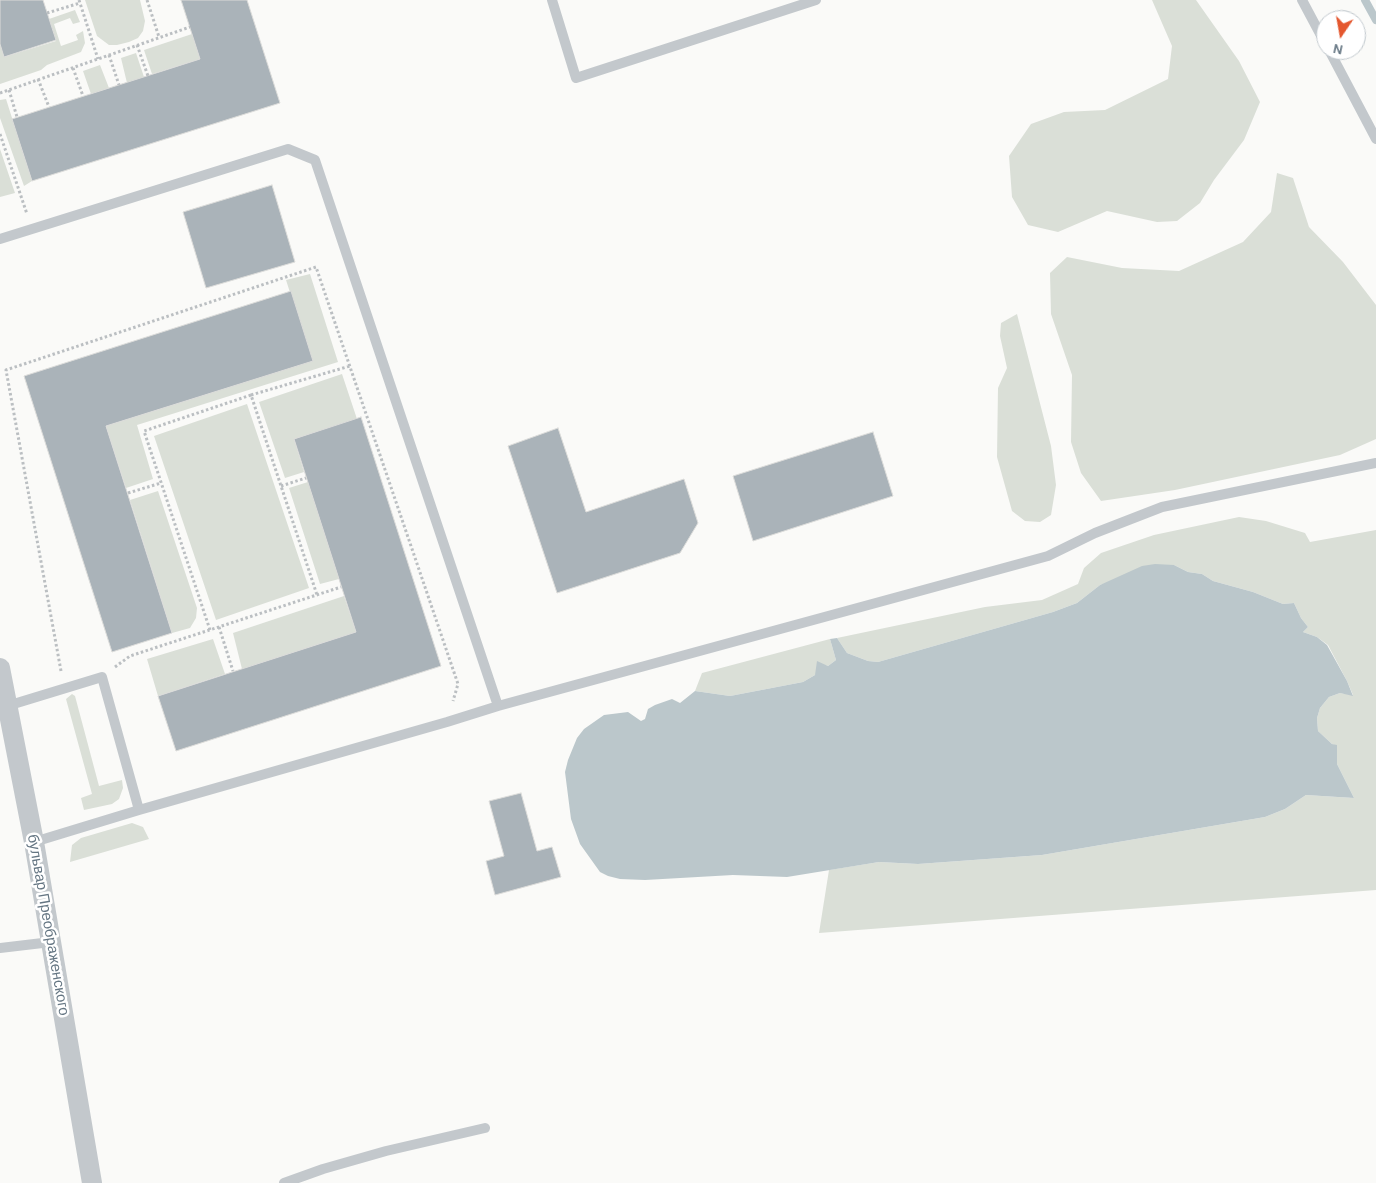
<!DOCTYPE html>
<html>
<head>
<meta charset="utf-8">
<style>
  body { margin:0 }
  #map { position:relative; width:1376px; height:1183px; overflow:hidden; background:#fafaf8; font-family:Karla,sans-serif }
  canvas { display:block }
  .north { position:absolute; left:1316px; top:10px; width:50px; height:50px; box-sizing:border-box; background:#fff; border:1px solid #c1c8cd; border-radius:50%; rotate:192deg; font-size:14px; font-weight:700; line-height:20px; text-align:center; color:#657683 }
  .north::after { content:''; display:block; margin:auto; width:18px; height:22px; background:#e4572e; clip-path:polygon(50% 0,100% 100%,50% 72%,0 100%) }
</style>
</head>
<body>
<div id="map">
<canvas width="1376" height="1183"></canvas>
<div class="north">N</div>
</div>
<script>
const g = document.querySelector('canvas').getContext('2d');
g.lineJoin = 'round';
function fill(path, color) {
  g.fillStyle = color;
  g.fill(path, 'evenodd');
}
function toPath(rows) {
  const path = new Path2D();
  for (const r of rows) {
    path.moveTo(r[0], r[1]);
    for (let i = 2; i < r.length; i += 2) path.lineTo(r[i], r[i + 1]);
  }
  return path;
}
function strokePath(path, color, width, dash) {
  g.strokeStyle = color;
  g.lineWidth = width;
  g.lineCap = dash ? 'butt' : 'round';
  g.setLineDash(dash || []);
  g.stroke(path);
}
function label(font, color, halo, rows, align = 'center') {
  g.font = font + ' Karla,sans-serif';
  g.lineWidth = 5;
  g.setLineDash([]);
  g.textBaseline = 'middle';
  g.strokeStyle = halo;
  g.fillStyle = color;
  for (const [text, x, y, turn = 0] of rows) {
    g.save();
    g.translate(x, y);
    g.rotate((+turn || 0) * Math.PI / 180);
    g.textAlign = isNaN(turn) ? turn : align;
    if (halo) g.strokeText(text, 0, 0);
    g.fillText(text, 0, 0);
    g.restore();
  }
}
fill(toPath([
  [85,0,140,0,145,21,143,31,138,38,129,42,117,45,109,45,97,36],
  [1152,0,1196,0,1239,61,1260,102,1244,140,1214,180,1200,203,1177,221,1157,222,1107,211,1058,232,1028,225,1012,197,1009,156,1031,124,1064,112,1105,110,1168,79,1172,46],
  [75,10,80,22,73,24,70,18,54,24,61,46,78,40,76,35,83,31,85,43,81,52,47,65,41,70,0,84,0,44,4,57,56,41,49,19],
  [192,34,200,59,152,74,144,50],
  [136,53,144,77,127,83,121,58],
  [100,65,109,88,91,94,83,71],
  [6,99,32,181,24,186,0,118,0,100],
  [0,149,15,193,0,197],
  [1277,173,1293,178,1309,227,1343,262,1376,305,1376,439,1340,455,1175,490,1101,501,1081,473,1071,442,1072,375,1051,314,1050,273,1067,257,1122,268,1179,271,1243,242,1271,212],
  [310,274,338,362,137,425,153,479,126,488,106,426,312,361,286,280],
  [1017,314,1051,446,1056,485,1051,515,1040,522,1025,521,1012,511,997,457,998,388,1007,368,1000,336,1001,323],
  [342,374,357,419,294,439,304,472,285,478,259,402],
  [247,404,309,588,216,620,154,436],
  [308,482,339,579,320,584,289,488],
  [158,491,197,608,196,618,190,628,172,633,130,500],
  [1239,517,1266,521,1305,533,1310,542,1376,530,1376,890,819,933,829,870,879,862,918,864,1042,855,1265,817,1285,809,1306,795,1354,798,1337,764,1337,746,1332,744,1318,731,1317,718,1320,708,1329,697,1340,693,1353,695,1347,681,1328,645,1317,637,1303,632,1308,627,1301,618,1294,603,1283,604,1253,592,1213,581,1202,574,1188,572,1174,565,1167,565,1100,585,1077,603,1053,612,878,662,868,661,847,653,837,638,985,607,1042,600,1078,584,1084,568,1101,553,1154,535],
  [344,596,356,632,242,669,233,633],
  [213,639,225,674,158,696,147,659],
  [830,639,836,660,828,666,824,665,815,675,803,682,730,696,695,691,702,673],
  [72,694,75,696,99,786,122,780,123,788,119,799,112,804,84,810,81,798,92,794,66,699],
  [132,823,143,827,149,839,70,862,72,845,81,838]
]), '#dadfd7');
fill(toPath([
  [1155,564,1174,565,1188,572,1202,574,1213,581,1253,592,1283,604,1294,603,1301,618,1308,627,1303,632,1317,637,1327,645,1347,681,1353,696,1340,693,1329,697,1320,708,1317,718,1318,731,1332,744,1337,745,1337,764,1354,798,1306,795,1285,809,1265,817,1042,855,918,864,879,862,787,877,733,875,645,880,620,879,608,876,600,872,580,844,571,819,565,772,568,760,577,738,584,729,604,715,628,712,641,721,645,719,648,709,655,705,672,699,680,703,695,691,730,696,803,682,815,675,817,661,828,666,836,660,830,639,837,638,847,653,868,661,878,662,1053,612,1077,603,1100,585,1142,566]
]), '#bbc7cb');
strokePath(toPath([
  [1365,0,1376,20]
]), '#bbc7cb', 8);
const building = toPath([
  [0,0,43,0,56,40,4,57,0,44,0,0],
  [181,0,247,0,280,103,32,181,12,119,200,59,181,0],
  [272,185,295,262,206,288,183,212,272,185],
  [291,291,313,361,106,426,172,633,112,652,24,376,291,291],
  [361,417,441,666,176,751,158,696,356,632,294,439,361,417],
  [558,428,586,512,684,479,698,523,680,553,557,593,508,446,558,428],
  [873,432,893,496,753,541,733,476,873,432],
  [521,793,537,851,552,847,561,877,495,895,486,861,504,856,489,801,521,793]
]);
fill(building, '#aab3b9');
strokePath(building, '#dcdcda', 1);
strokePath(toPath([
  [79,0,98,59],
  [147,0,159,37],
  [47,13,80,3],
  [137,45,148,76],
  [109,55,119,85],
  [73,68,83,96],
  [38,79,49,107],
  [9,90,17,117],
  [0,93,190,27],
  [0,134,27,214],
  [251,395,350,366],
  [281,486,306,478],
  [128,493,161,483],
  [219,627,233,671],
  [210,630,144,431,251,395,317,595],
  [115,667,130,656,341,587],
  [61,671,6,370,316,267,458,684,453,701]
]), '#bbbfc2', 3, [2.5, 2.5]);
strokePath(toPath([
  [552,0,576,78,816,0],
  [1302,0,1326,45],
  [1329,50,1376,139],
  [0,239,288,149,315,160,498,706],
  [7,706,102,677,139,810],
  [34,842,139,810,447,722,498,706,1048,556,1095,533,1162,507,1376,463],
  [0,948,51,942],
  [284,1183,323,1169,386,1151,485,1128]
]), '#c3c8cc', 10);
strokePath(toPath([
  [0,668,34,842,92,1183]
]), '#c3c8cc', 20);
label('15px', '#657683', '#fff', [
  ["бульвар Преображенского",48,925,80]
]);
</script>
</body>
</html>
